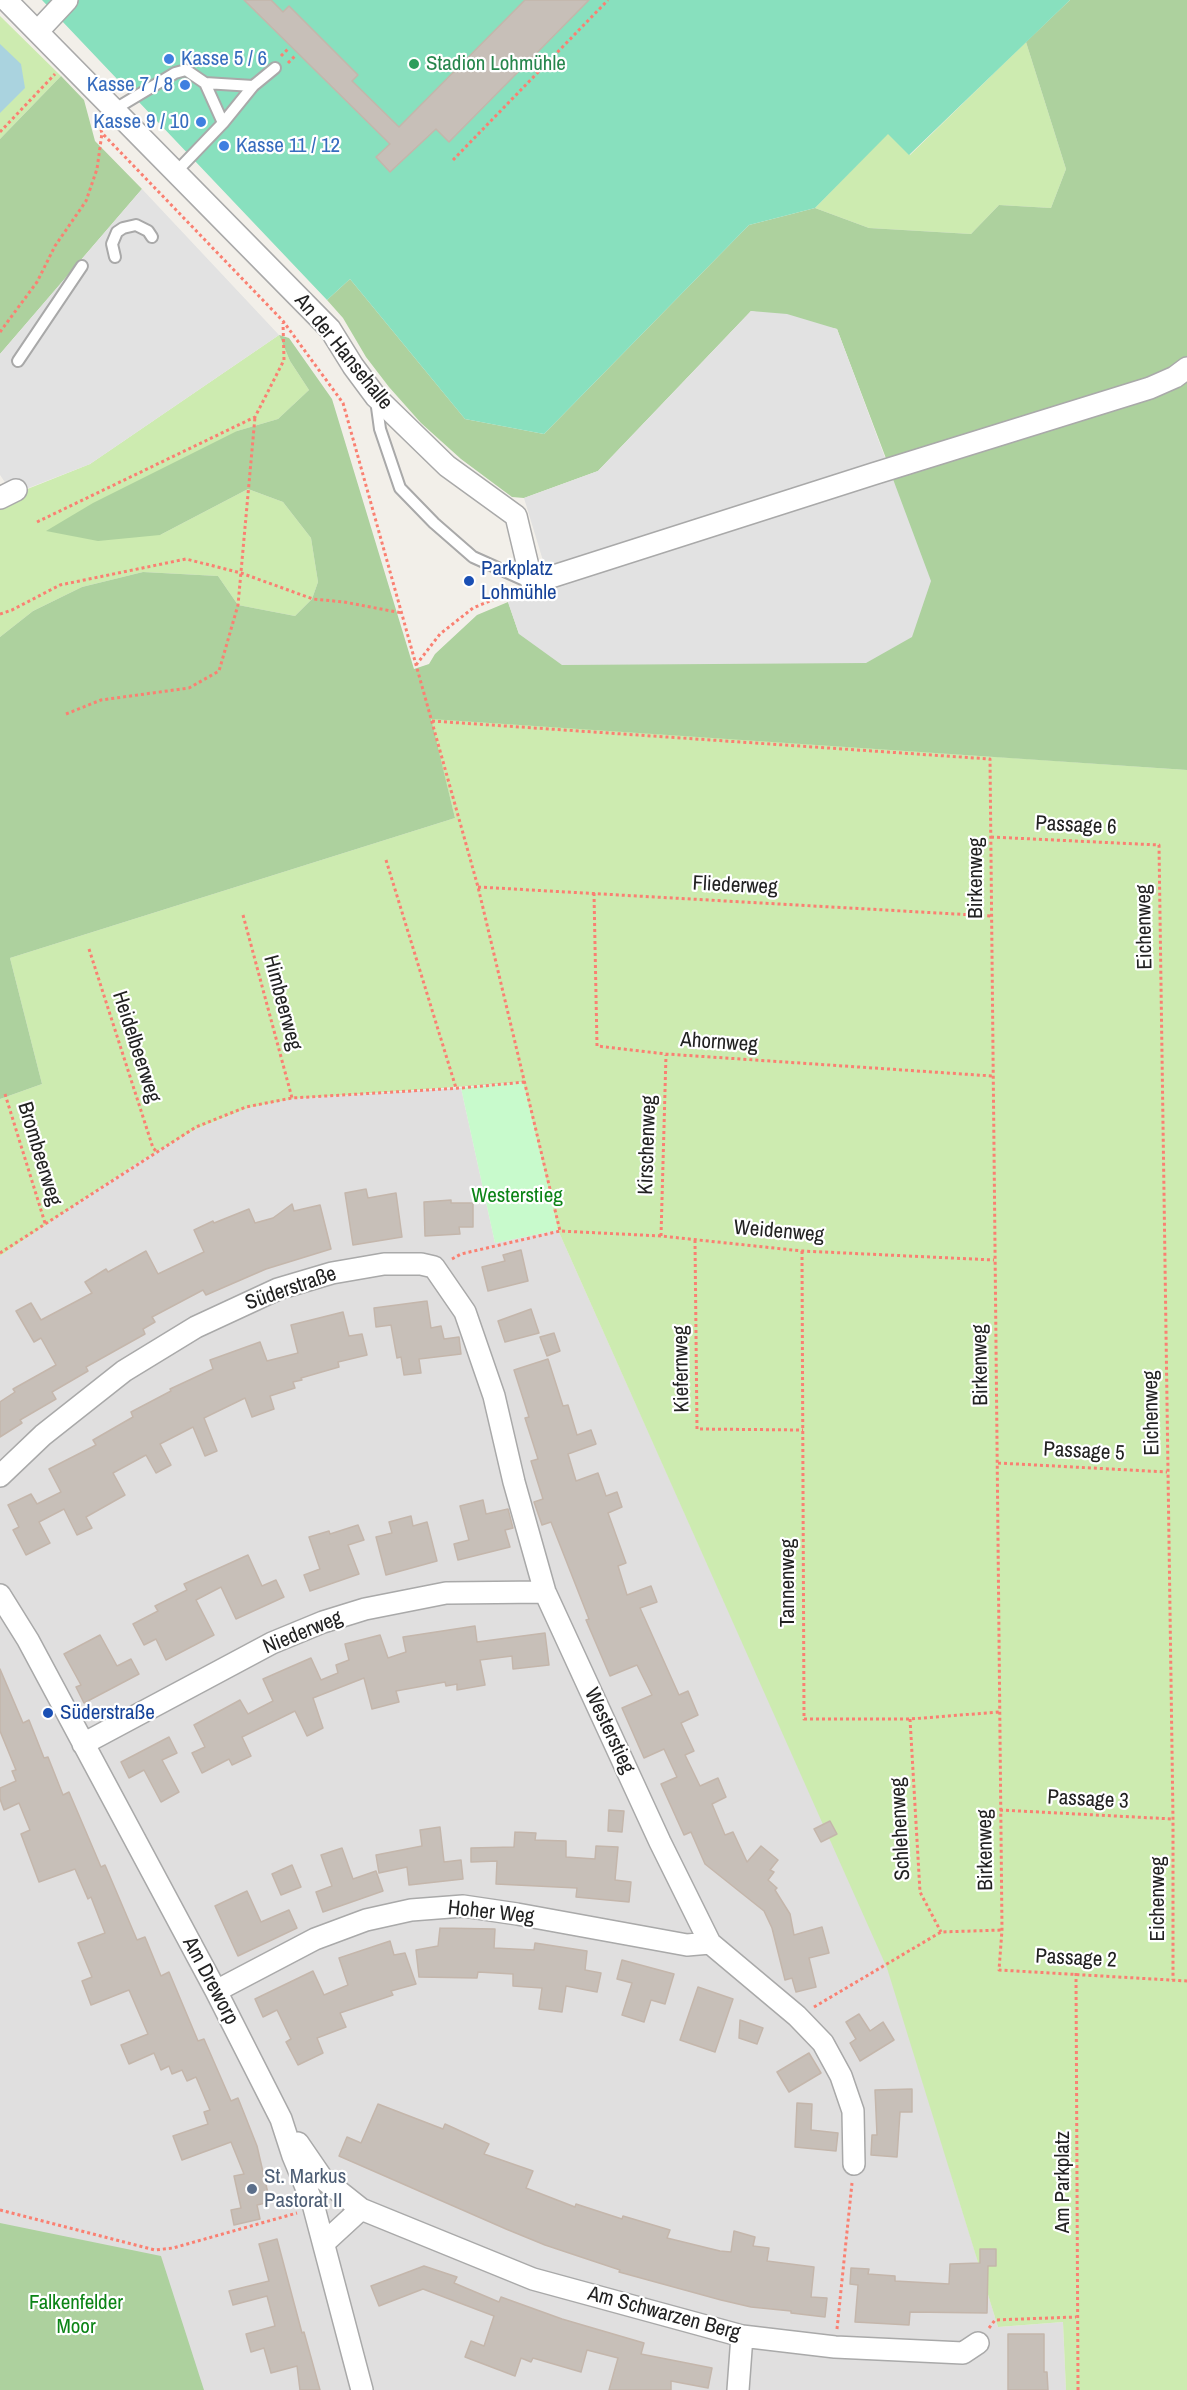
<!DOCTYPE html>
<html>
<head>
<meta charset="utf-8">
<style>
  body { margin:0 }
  canvas { display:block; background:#f2efe9 }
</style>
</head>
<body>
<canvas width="1187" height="2390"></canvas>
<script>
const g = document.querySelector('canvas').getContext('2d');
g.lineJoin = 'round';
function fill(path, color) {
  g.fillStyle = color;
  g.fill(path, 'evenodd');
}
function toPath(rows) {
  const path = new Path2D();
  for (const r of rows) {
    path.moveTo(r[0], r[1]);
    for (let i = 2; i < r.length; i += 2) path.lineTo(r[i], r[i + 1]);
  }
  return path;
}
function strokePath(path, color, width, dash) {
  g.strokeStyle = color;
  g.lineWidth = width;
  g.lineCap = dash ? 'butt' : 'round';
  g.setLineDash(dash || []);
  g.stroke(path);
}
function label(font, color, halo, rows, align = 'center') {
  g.font = font + ' "Archivo Narrow",sans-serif';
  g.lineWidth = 4.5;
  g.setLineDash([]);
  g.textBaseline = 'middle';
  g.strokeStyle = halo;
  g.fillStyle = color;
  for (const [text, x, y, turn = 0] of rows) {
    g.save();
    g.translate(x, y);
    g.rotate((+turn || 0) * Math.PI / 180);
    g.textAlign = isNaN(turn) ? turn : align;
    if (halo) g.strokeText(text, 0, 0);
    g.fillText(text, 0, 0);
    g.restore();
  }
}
fill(toPath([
  [461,1088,495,1243,558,1230,888,1968,998,2327,1063,2322,1066,2390,0,2390,0,1256,137,1163,196,1129,248,1108,292,1099]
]), '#e0dfdf');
fill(toPath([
  [0,16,61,76,0,139],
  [1026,42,1066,169,1051,208,999,205,971,234,869,228,815,208,888,133,910,155],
  [279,335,290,361,309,390,278,419,237,431,160,535,248,489,283,502,311,538,318,582,312,599,295,616,238,605,218,576,143,572,82,587,33,611,0,637,0,500,90,464],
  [430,718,1187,770,1187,2390,1066,2390,1063,2322,998,2327,887,1968,558,1230,523,1082,292,1099,248,1108,196,1129,137,1163,0,1256,0,1099,42,1084,10,958,455,818]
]), '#cdebb0');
fill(toPath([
  [1070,0,1187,0,1187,356,1173,371,887,461,837,329,751,311,598,471,524,498,512,497,461,459,421,423,389,387,366,357,343,318,327,300,350,279,465,419,544,434,749,225,815,208,869,228,971,234,999,205,1051,208,1066,169,1026,42],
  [61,76,84,100,95,141,142,189,0,354,0,139],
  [279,335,289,338,332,399,414,669,429,664,435,654,477,615,508,602,519,634,893,477,1187,379,1187,770,431,719,455,818,10,958,42,1084,0,1099,0,637,33,611,82,587,143,572,218,576,238,605,295,616,312,599,318,582,311,538,283,502,248,489,160,535,98,541,46,531,93,503,237,431,278,419,309,390,290,361],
  [0,2223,161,2256,204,2390,0,2390]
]), '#add19e');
fill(toPath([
  [523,1082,558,1230,495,1243,461,1088]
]), '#c8facc');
fill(toPath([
  [42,0,1070,0,909,155,888,134,815,208,749,225,544,434,465,419,350,279,327,300]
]), '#88e0be');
fill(toPath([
  [142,189,279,335,90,464,13,494,0,475,0,354],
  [751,311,787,314,837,329,931,581,912,637,866,663,562,665,519,634,508,602,551,587,524,498,598,471]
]), '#e2e2e2');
fill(toPath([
  [0,44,21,64,25,88,0,113]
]), '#aad3df');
const building = toPath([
  [244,0,271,0,283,12,289,6,358,75,352,81,399,127,525,0,589,0,449,142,436,129,390,172,376,157,390,144,244,0],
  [366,1189,368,1198,396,1193,402,1237,353,1245,345,1193,366,1189],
  [451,1200,451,1203,473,1203,473,1227,459,1227,460,1234,425,1236,424,1202,451,1200],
  [292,1204,294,1211,320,1205,331,1249,266,1269,206,1295,203,1290,152,1317,155,1322,143,1329,145,1334,86,1367,88,1371,52,1392,56,1399,20,1420,22,1423,0,1437,0,1402,15,1392,13,1389,56,1365,41,1338,34,1342,16,1311,31,1303,41,1320,92,1293,85,1282,106,1269,108,1272,146,1251,158,1274,204,1252,194,1230,213,1221,214,1223,249,1209,255,1223,273,1218,292,1204],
  [521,1250,528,1281,488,1291,482,1267,505,1261,503,1255,521,1250],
  [427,1301,431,1328,441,1326,444,1339,459,1337,461,1354,419,1359,421,1373,404,1375,401,1357,397,1358,391,1325,376,1327,374,1308,427,1301],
  [531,1309,539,1333,505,1342,498,1321,531,1309],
  [343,1312,349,1336,362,1334,367,1355,338,1362,339,1367,301,1378,302,1380,293,1382,295,1388,270,1396,274,1409,252,1417,245,1398,204,1418,217,1451,205,1456,193,1427,160,1444,171,1465,156,1473,146,1455,113,1473,125,1495,86,1517,92,1528,77,1535,64,1509,39,1522,50,1543,26,1555,13,1530,19,1527,8,1505,31,1494,37,1504,61,1492,49,1469,96,1445,93,1440,133,1417,131,1412,171,1391,170,1389,213,1369,210,1360,260,1342,267,1361,298,1353,291,1325,343,1312],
  [554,1333,560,1351,547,1356,540,1337,554,1333],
  [548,1359,563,1406,568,1405,577,1435,591,1430,596,1444,568,1454,576,1481,598,1473,606,1496,617,1492,622,1507,608,1513,626,1563,618,1566,627,1595,651,1586,657,1602,640,1608,679,1695,688,1691,698,1715,681,1723,694,1751,685,1755,700,1786,718,1778,726,1797,712,1804,725,1835,733,1832,747,1862,761,1846,778,1860,770,1870,774,1872,768,1880,777,1888,775,1890,790,1914,794,1935,822,1927,829,1953,809,1958,816,1987,796,1992,792,1978,785,1980,772,1928,764,1911,705,1864,691,1832,684,1835,661,1784,677,1777,664,1749,644,1758,622,1708,652,1695,637,1665,610,1676,586,1620,589,1619,551,1522,542,1525,534,1502,543,1499,531,1461,538,1459,525,1418,529,1417,514,1370,548,1359],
  [483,1500,486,1514,508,1509,513,1528,505,1530,510,1547,458,1560,454,1544,469,1540,460,1506,483,1500],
  [411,1516,413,1526,427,1522,437,1561,386,1575,376,1537,392,1533,389,1522,411,1516],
  [358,1525,364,1540,348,1545,359,1574,310,1591,304,1575,320,1569,309,1537,329,1531,330,1534,358,1525],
  [248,1555,262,1586,276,1580,284,1597,236,1619,221,1587,196,1600,214,1635,166,1660,156,1639,144,1645,133,1624,158,1611,155,1606,187,1590,184,1584,248,1555],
  [475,1626,477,1642,545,1633,549,1665,513,1669,512,1656,480,1660,485,1685,457,1690,457,1684,446,1686,445,1682,396,1691,399,1702,372,1709,364,1678,313,1698,323,1728,307,1736,295,1711,242,1737,251,1756,232,1765,229,1759,202,1773,192,1753,205,1747,194,1725,240,1700,248,1714,273,1701,263,1679,288,1668,311,1658,321,1680,338,1673,336,1665,349,1660,345,1644,380,1635,388,1658,406,1652,403,1637,475,1626],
  [100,1635,117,1666,131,1659,139,1674,84,1703,76,1687,81,1685,64,1654,100,1635],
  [0,1669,23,1723,29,1720,44,1758,48,1757,63,1795,69,1792,101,1867,105,1865,137,1940,145,1937,161,1976,169,1972,198,2041,204,2039,231,2101,238,2098,257,2146,270,2202,257,2205,260,2219,234,2225,231,2210,241,2208,234,2176,244,2174,231,2142,182,2160,173,2136,208,2124,204,2112,210,2110,196,2077,187,2081,182,2070,172,2074,169,2066,161,2070,154,2053,129,2064,121,2045,148,2034,129,1990,91,2005,82,1981,92,1977,78,1943,105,1933,91,1897,88,1899,75,1869,39,1882,21,1834,30,1830,19,1803,4,1810,0,1799,0,1788,16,1781,12,1771,16,1770,0,1731,0,1669],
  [169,1737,177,1753,162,1760,179,1792,161,1802,144,1770,129,1778,121,1762,169,1737],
  [609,1810,624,1811,622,1832,608,1831,609,1810],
  [830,1821,837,1834,821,1842,814,1829,830,1821],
  [440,1827,444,1862,461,1860,463,1879,409,1885,407,1867,379,1873,376,1855,422,1846,420,1830,440,1827],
  [515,1832,536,1833,535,1840,566,1841,566,1857,595,1859,596,1846,618,1847,615,1880,631,1882,629,1902,576,1897,577,1888,496,1884,497,1861,471,1862,471,1848,514,1847,515,1832],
  [342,1848,353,1879,376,1871,383,1891,323,1912,316,1892,332,1886,321,1855,342,1848],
  [292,1865,301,1887,281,1895,272,1874,292,1865],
  [247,1891,261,1922,289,1910,297,1928,238,1956,215,1906,247,1891],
  [440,1928,495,1929,494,1948,534,1950,535,1943,587,1951,585,1970,601,1973,597,1992,566,1986,562,2012,539,2009,542,1988,513,1986,513,1974,478,1972,477,1978,419,1977,416,1950,438,1946,440,1928],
  [390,1941,394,1955,405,1953,416,1984,391,1991,393,1995,340,2013,346,2027,317,2038,323,2053,298,2065,286,2042,291,2039,277,2010,263,2017,255,1999,313,1971,324,1995,348,1985,339,1958,390,1941],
  [622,1960,674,1974,665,2004,651,2000,644,2022,622,2015,632,1983,617,1979,622,1960],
  [698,1987,733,1999,715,2052,680,2040,698,1987],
  [859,2014,870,2031,883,2022,894,2040,860,2061,850,2043,856,2039,846,2022,859,2014],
  [740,2020,763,2028,757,2044,739,2038,740,2020],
  [809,2053,821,2073,789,2092,777,2072,809,2053],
  [912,2089,912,2112,900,2112,897,2157,871,2155,872,2135,877,2135,875,2090,912,2089],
  [797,2103,812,2104,811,2130,838,2133,836,2151,795,2147,797,2103],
  [378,2104,443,2129,445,2124,489,2144,484,2154,533,2171,526,2188,575,2207,576,2204,622,2219,623,2216,670,2230,667,2238,720,2251,731,2252,734,2231,755,2237,753,2246,769,2248,767,2261,814,2267,811,2297,827,2298,825,2317,791,2313,791,2311,751,2307,721,2300,619,2272,620,2270,545,2245,506,2229,339,2156,347,2137,361,2143,378,2104],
  [277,2239,302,2333,304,2332,320,2390,300,2390,297,2366,271,2373,264,2348,251,2352,246,2334,275,2326,267,2296,233,2305,229,2291,269,2281,259,2244,277,2239],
  [980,2249,996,2249,996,2266,988,2266,987,2313,910,2312,909,2325,855,2322,858,2285,850,2284,851,2268,869,2269,868,2274,895,2276,895,2281,949,2284,950,2264,980,2263,980,2249],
  [424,2266,457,2277,454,2283,499,2302,501,2297,562,2319,644,2343,641,2354,712,2368,708,2388,671,2381,671,2390,609,2390,618,2358,587,2350,581,2372,533,2358,531,2362,521,2358,515,2376,465,2357,471,2341,484,2346,494,2316,423,2289,379,2306,371,2286,424,2266],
  [1008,2334,1044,2334,1044,2372,1047,2372,1048,2390,1008,2390,1008,2334]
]);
fill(building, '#c7bfb8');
strokePath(building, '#c4b6ab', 1.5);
const lane = toPath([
  [205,83,223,123],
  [115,109,175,73,186,70,205,83,253,86],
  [176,172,223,123,253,86,275,68],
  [115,257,112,244,117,232,123,228,136,225,148,231,152,237],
  [18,361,82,266],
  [376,400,380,429,400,488,434,523,473,557,531,583]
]);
const street = toPath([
  [6,0,330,329,353,366,376,397,447,466,516,516,532,583,873,474,1150,388,1175,377,1187,368],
  [38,31,67,0],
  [0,498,16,490],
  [0,1476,43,1435,124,1371,196,1327,278,1289,332,1273,384,1264,421,1264,434,1267,465,1312,494,1396,514,1482,545,1592,660,1842,710,1943,797,2016,823,2043,841,2076,853,2111,854,2164],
  [0,1595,28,1640,216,1991,281,2119,293,2156,313,2204,362,2390],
  [83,1744,272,1643,323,1622,365,1609,446,1593,545,1592],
  [216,1991,315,1939,366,1920,411,1910,463,1906,517,1914,687,1945,710,1943],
  [298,2143,322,2178,361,2209,533,2279,742,2336,835,2347,963,2353,978,2343],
  [324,2243,361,2209],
  [738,2390,742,2336]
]);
strokePath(lane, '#a9a9a9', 14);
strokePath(street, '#a9a9a9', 24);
strokePath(toPath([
  [281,56,288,49],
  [288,63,295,56],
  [99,124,102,133,283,321,343,403,478,887,560,1231],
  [0,132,55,74],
  [453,160,608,0],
  [0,332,37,282,55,246,86,201,97,169,102,133],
  [37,522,255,417,284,360,283,323],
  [0,614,12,610,60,585,186,559,241,573,313,599,344,602,402,613],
  [416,665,440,634,473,608,514,591],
  [66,714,101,700,189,688,219,671,238,605,255,417],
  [432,721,990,759,1002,1930,999,1970,1187,1981],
  [991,837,1159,845,1173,1819,1173,1980],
  [386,860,456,1088],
  [478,887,991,916],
  [594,893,597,1046,666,1054,992,1076],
  [243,915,292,1098],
  [89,949,153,1148,157,1152],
  [5,1094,45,1223],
  [661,1236,666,1055],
  [695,1240,697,1429,803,1430],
  [802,1251,804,1719,910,1719,999,1712],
  [0,1253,196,1127,246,1107,292,1098,461,1088,525,1082],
  [452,1259,461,1254,560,1231,661,1236,802,1251,994,1260],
  [998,1463,1167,1472],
  [910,1719,920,1892,941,1932],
  [1000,1810,1173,1819],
  [1076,1973,1078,2390],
  [814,2007,941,1932,1002,1930],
  [0,2210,155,2250,173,2248,297,2213],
  [989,2328,995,2320,1076,2317],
  [837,2329,852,2183]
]), '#fa8072', 3, [3, 3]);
strokePath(lane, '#fff', 10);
strokePath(street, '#fff', 21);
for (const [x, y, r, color] of [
  [169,59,6,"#3f7fe0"],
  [414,64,6,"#2e9e5b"],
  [185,85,6,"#3f7fe0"],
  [201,122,6,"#3f7fe0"],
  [224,146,6,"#3f7fe0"],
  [469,581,6,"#1a4fb4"],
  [48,1713,6,"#1a4fb4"],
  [252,2189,6,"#5c6f8a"]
]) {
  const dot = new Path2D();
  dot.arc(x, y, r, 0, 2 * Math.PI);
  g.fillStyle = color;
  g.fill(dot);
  strokePath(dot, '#fff', 2);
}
label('21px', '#366cbe', '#fff', [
  ["Kasse 5 / 6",181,59],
  ["Kasse 7 / 8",173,85,"right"],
  ["Kasse 9 / 10",189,122,"right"],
  ["Kasse 11 / 12",236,146]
], 'left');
label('21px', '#27864d', '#fff', [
  ["Stadion Lohmühle",426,64]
], 'left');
label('21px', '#222', '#fff', [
  ["An der Hansehalle",343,352,51],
  ["Passage 6",1076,826,3],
  ["Birkenweg",976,878,-90],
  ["Fliederweg",735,886,3],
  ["Eichenweg",1145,927,-91],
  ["Himbeerweg",282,1003,75],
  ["Ahornweg",719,1043,4],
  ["Heidelbeerweg",136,1047,72],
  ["Kirschenweg",648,1145,-88],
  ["Brombeerweg",39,1154,73],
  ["Weidenweg",779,1232,5],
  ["Süderstraße",291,1289,-19],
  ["Birkenweg",981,1365,-91],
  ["Kiefernweg",682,1369,-91],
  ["Eichenweg",1152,1413,-91],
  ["Passage 5",1084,1452,3],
  ["Tannenweg",788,1583,-90],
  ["Niederweg",303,1633,-22],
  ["Westerstieg",609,1731,65],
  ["Passage 3",1088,1800,3],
  ["Schlehenweg",901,1829,-93],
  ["Birkenweg",986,1850,-91],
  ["Eichenweg",1158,1899,-90],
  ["Hoher Weg",491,1913,6],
  ["Passage 2",1076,1959,3],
  ["Am Dreworp",210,1981,62],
  ["Am Parkplatz",1063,2182,-90],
  ["Am Schwarzen Berg",664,2314,15]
]);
label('21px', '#164399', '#fff', [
  ["Parkplatz",481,569],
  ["Lohmühle",481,593],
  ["Süderstraße",60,1713]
], 'left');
label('21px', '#0c8416', '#fff', [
  ["Westerstieg",517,1196],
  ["Falkenfelder",76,2303],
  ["Moor",76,2327]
]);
label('21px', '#4e5e75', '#fff', [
  ["St. Markus",264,2177],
  ["Pastorat II",264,2201]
], 'left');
</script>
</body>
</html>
